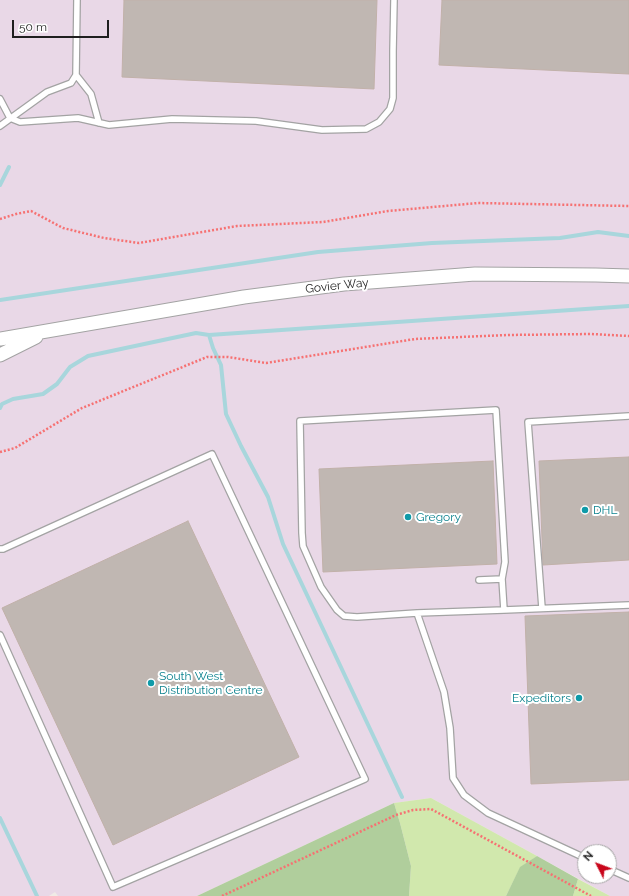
<!DOCTYPE html>
<html>
<head>
<meta charset="utf-8">
<style>
  body { margin:0 }
  #map { position:relative; width:629px; height:896px; overflow:hidden; background:#f0ebe6; font-family:Raleway,sans-serif }
  canvas { display:block }
  .north { position:absolute; left:577px; top:844px; width:40px; height:40px; box-sizing:border-box; background:#fff; border:1px solid #a5a5a5; border-radius:50%; rotate:312deg; font-size:11px; font-weight:700; line-height:16px; text-align:center; color:#1f1f1f }
  .north::after { content:''; display:block; margin:auto; width:14px; height:18px; background:#c9061b; clip-path:polygon(50% 0,100% 100%,50% 72%,0 100%) }
  .scale { position:absolute; left:12px; top:20px; width:97px; height:18px; box-sizing:border-box; border:2px solid #1f1f1f; border-top:0; padding-left:5px; font-size:12px; line-height:14px; white-space:nowrap; color:#1f1f1f; -webkit-text-stroke:3px #fff; paint-order:stroke }
</style>
</head>
<body>
<div id="map">
<canvas width="629" height="896"></canvas>
<div class="north">N</div>
<div class="scale">50 m</div>
</div>
<script>
const g = document.querySelector('canvas').getContext('2d');
g.lineJoin = 'round';
function fill(path, color) {
  g.fillStyle = color;
  g.fill(path, 'evenodd');
}
function toPath(rows) {
  const path = new Path2D();
  for (const r of rows) {
    path.moveTo(r[0], r[1]);
    for (let i = 2; i < r.length; i += 2) path.lineTo(r[i], r[i + 1]);
  }
  return path;
}
function strokePath(path, color, width, dash) {
  g.strokeStyle = color;
  g.lineWidth = width;
  g.lineCap = dash ? 'butt' : 'round';
  g.setLineDash(dash || []);
  g.stroke(path);
}
function label(font, color, halo, rows, align = 'center') {
  g.font = font + ' Raleway,sans-serif';
  g.lineWidth = 4;
  g.setLineDash([]);
  g.textBaseline = 'middle';
  g.strokeStyle = halo;
  g.fillStyle = color;
  for (const [text, x, y, turn = 0] of rows) {
    g.save();
    g.translate(x, y);
    g.rotate((+turn || 0) * Math.PI / 180);
    g.textAlign = isNaN(turn) ? turn : align;
    if (halo) g.strokeText(text, 0, 0);
    g.fillText(text, 0, 0);
    g.restore();
  }
}
fill(toPath([
  [0,0,629,0,629,896,610,896,431,798,394,803,197,896,58,896,55,892,49,896,0,896],
  [585,852,609,852,609,876,585,876]
]), '#e9d8e7');
fill(toPath([
  [431,798,537,856,520,868,506,896,409,896,411,866,400,823,394,803],
  [578,879,610,896,573,896]
]), '#d1e8ad');
fill(toPath([
  [394,803,400,823,411,866,409,896,197,896],
  [537,856,578,879,573,896,506,896,520,867]
]), '#b0ce9c');
strokePath(toPath([
  [0,185,9,167],
  [0,300,318,252,432,243,560,238,598,232,629,236],
  [209,335,213,348,221,365,226,414,241,446,268,497,283,544,402,797],
  [0,408,2,404,13,399,43,394,57,384,70,367,88,356,196,333,209,335,629,306],
  [0,818,37,896]
]), '#a8d6dc', 4);
const building = toPath([
  [124,0,377,0,374,89,122,77,124,0],
  [442,0,629,0,629,74,439,65,442,0],
  [629,457,629,560,543,565,539,461,629,457],
  [493,461,497,564,323,572,319,469,493,461],
  [188,521,299,757,113,845,2,608,188,521],
  [629,612,629,780,531,784,525,616,629,612]
]);
fill(building, '#c0b7b2');
strokePath(building, '#c1b1a9', 1);
const service = toPath([
  [76,75,91,94,99,123],
  [0,99,10,118,20,122,78,118,109,125,172,119,256,121,322,130,366,129,379,122,390,109,393,98,393,51,394,0],
  [0,126,47,92,71,83,76,75,77,0],
  [0,549,3,549,212,454,365,779,113,887,0,635],
  [479,580,502,579],
  [542,608,528,422,629,416],
  [504,610,502,579,505,562,496,410,300,421,302,533,303,546,321,587,337,610,344,616,357,617,417,613,504,610,629,605],
  [417,613,444,692,450,728,453,778,464,795,488,813,585,858],
  [609,869,629,878]
]);
const tertiary = toPath([
  [0,339,244,297,344,284,475,274,596,275,629,276],
  [0,355,36,337]
]);
strokePath(service, '#a3a3a3', 8);
strokePath(tertiary, '#a3a3a3', 15);
strokePath(toPath([
  [0,219,16,214,31,211,63,228,104,238,139,243,237,226,323,222,388,211,478,203,629,206],
  [0,452,15,448,82,408,207,357,228,357,266,363,415,339,507,335,591,334,629,336],
  [222,896,396,815,413,810,431,809,591,896]
]), '#f67172', 2.5, [2, 2]);
strokePath(service, '#fff', 5.5);
strokePath(tertiary, '#fff', 13);
for (const [x, y, r, color] of [
  [585,510,4,"#0f9aa8"],
  [408,517,4,"#0f9aa8"],
  [151,683,4,"#0f9aa8"],
  [579,698,4,"#0f9aa8"]
]) {
  const dot = new Path2D();
  dot.arc(x, y, r, 0, 2 * Math.PI);
  g.fillStyle = color;
  g.fill(dot);
  strokePath(dot, '#fff', 1.5);
}
label('12px', '#1f1f1f', '#fff', [
  ["Govier Way",337,286,-6]
]);
label('12px', '#0d838f', '#fff', [
  ["DHL",593,510],
  ["Gregory",416,517],
  ["South West",159,676],
  ["Distribution Centre",159,690],
  ["Expeditors",571,698,"right"]
], 'left');
</script>
</body>
</html>
